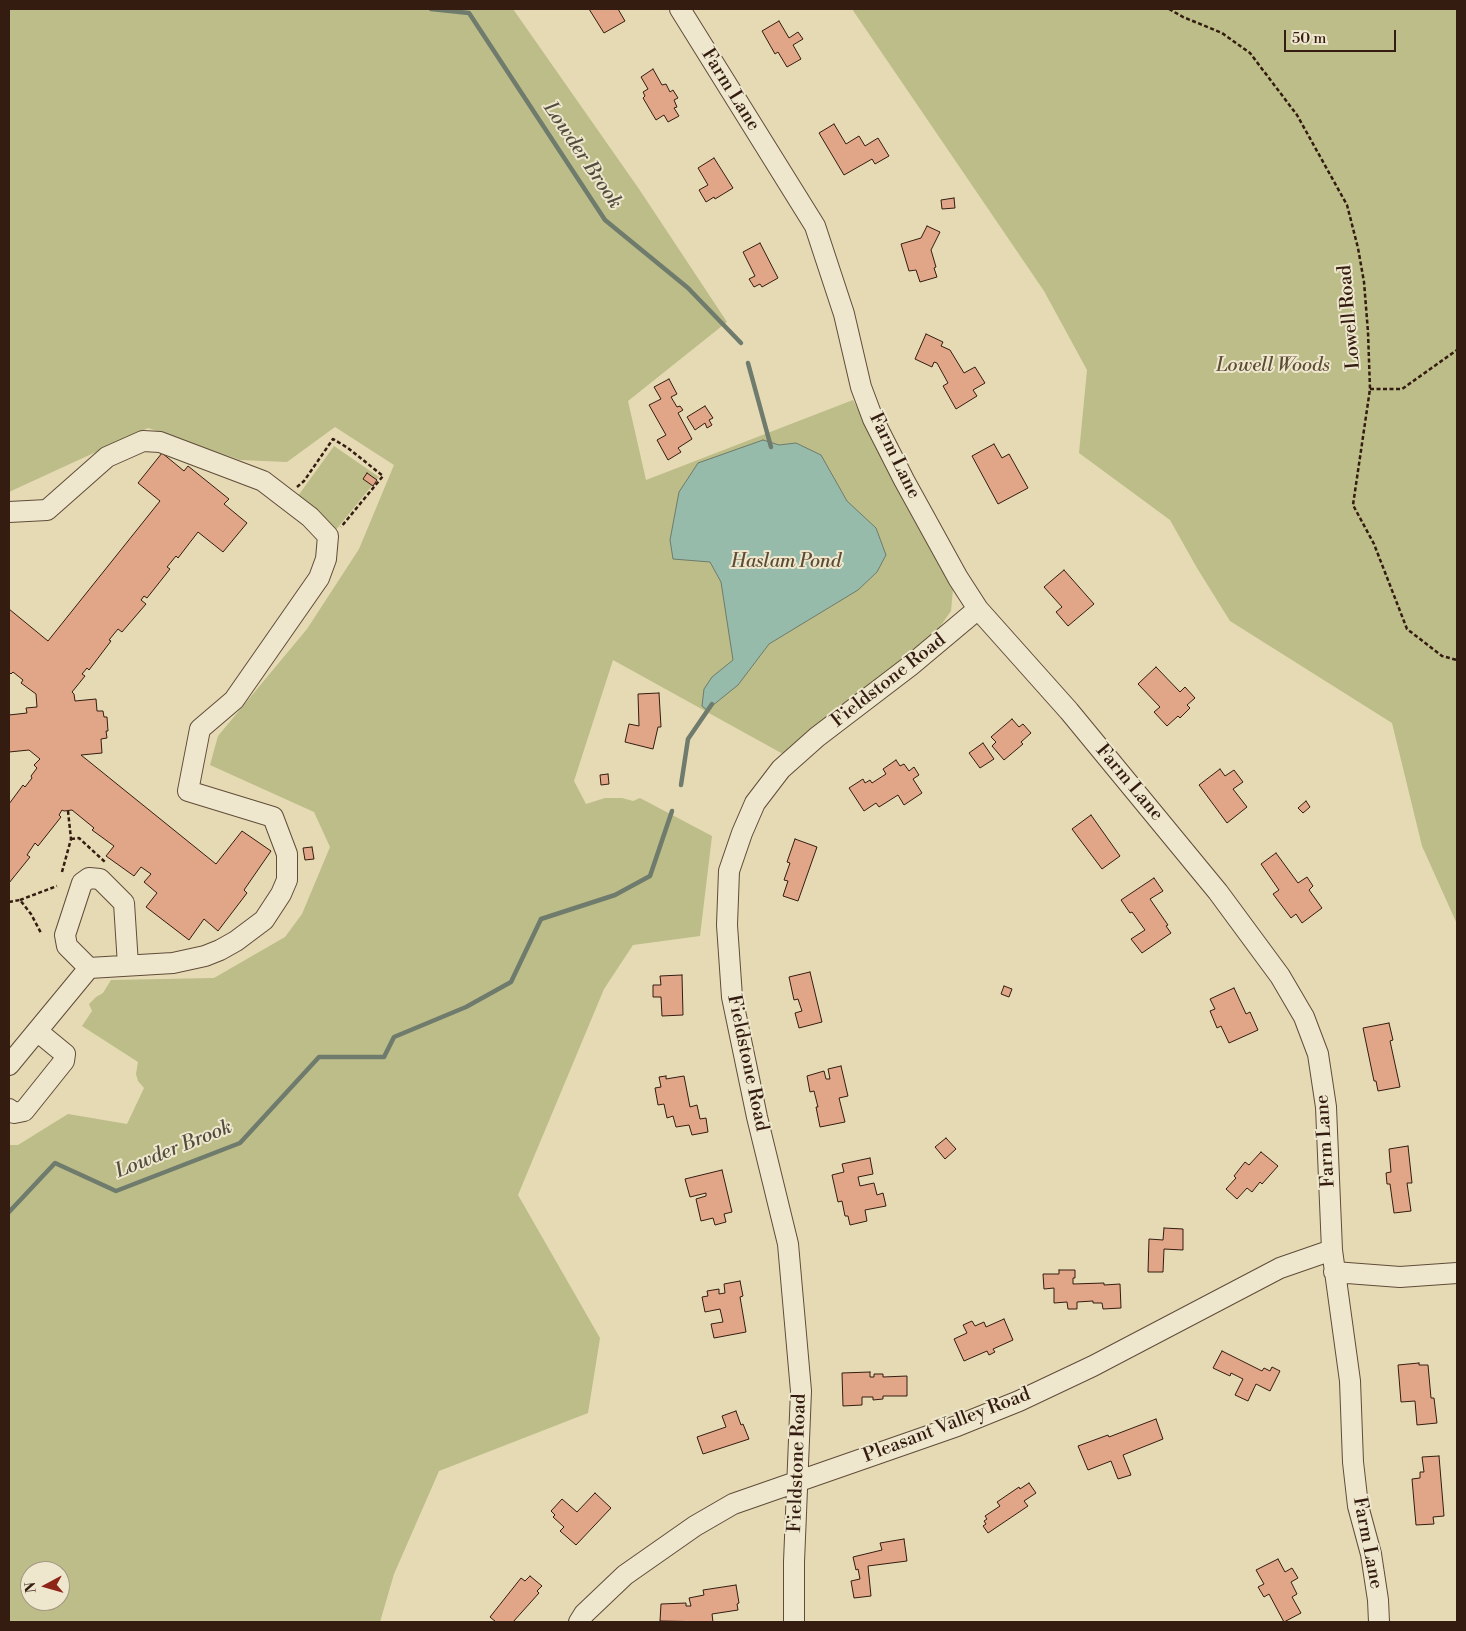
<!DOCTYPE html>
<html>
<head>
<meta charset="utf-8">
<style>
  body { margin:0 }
  #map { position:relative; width:1466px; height:1631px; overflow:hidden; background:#e5dab4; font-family:"Libre Bodoni",serif }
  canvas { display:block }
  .frame { position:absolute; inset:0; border:10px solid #341c10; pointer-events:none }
  .north { position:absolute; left:20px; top:1561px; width:50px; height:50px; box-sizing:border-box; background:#eee7ce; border:1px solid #a49682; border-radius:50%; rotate:264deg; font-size:14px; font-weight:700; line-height:20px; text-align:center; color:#341c10 }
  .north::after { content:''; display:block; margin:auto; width:18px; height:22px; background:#8f2418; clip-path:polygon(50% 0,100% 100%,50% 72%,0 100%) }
  .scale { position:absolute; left:1284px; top:30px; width:112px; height:22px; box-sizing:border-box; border:2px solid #341c10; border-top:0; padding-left:6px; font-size:15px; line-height:18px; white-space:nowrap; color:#341c10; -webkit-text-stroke:4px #eee7ce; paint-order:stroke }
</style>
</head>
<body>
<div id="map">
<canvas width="1466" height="1631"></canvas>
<div class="frame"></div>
<div class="north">N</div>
<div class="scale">50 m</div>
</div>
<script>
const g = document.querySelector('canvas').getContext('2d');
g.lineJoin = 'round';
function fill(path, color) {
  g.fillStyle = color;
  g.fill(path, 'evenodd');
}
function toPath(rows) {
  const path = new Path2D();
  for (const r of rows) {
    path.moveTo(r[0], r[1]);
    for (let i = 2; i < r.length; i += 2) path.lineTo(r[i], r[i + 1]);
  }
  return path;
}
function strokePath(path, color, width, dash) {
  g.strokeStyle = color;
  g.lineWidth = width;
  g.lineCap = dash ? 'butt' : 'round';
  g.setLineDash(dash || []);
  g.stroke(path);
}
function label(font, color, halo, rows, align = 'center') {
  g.font = font + ' "Libre Bodoni",serif';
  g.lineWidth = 4;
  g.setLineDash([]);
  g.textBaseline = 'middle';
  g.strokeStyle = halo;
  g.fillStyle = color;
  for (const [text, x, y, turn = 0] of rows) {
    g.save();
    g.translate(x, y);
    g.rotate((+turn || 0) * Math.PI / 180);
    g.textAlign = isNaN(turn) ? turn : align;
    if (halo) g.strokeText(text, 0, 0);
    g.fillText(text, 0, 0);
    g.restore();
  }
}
fill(toPath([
  [9,9,513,9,639,189,727,322,628,401,646,480,853,400,953,589,951,611,932,638,783,754,613,660,574,781,586,804,605,798,622,798,633,801,640,798,712,836,700,936,633,945,604,989,518,1195,600,1338,588,1413,439,1471,394,1574,380,1622,9,1622,9,1145,18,1145,68,1114,127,1124,144,1088,138,1081,136,1074,138,1062,82,1026,92,1011,89,1004,96,997,103,993,111,980,214,978,285,937,302,914,330,847,314,812,210,765,218,736,307,629,359,549,394,465,335,427,287,462,240,460,148,428,9,492],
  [30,1571,60,1571,60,1601,30,1601],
  [852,9,1457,9,1457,924,1422,846,1392,723,1230,621,1197,568,1170,520,1079,453,1087,370,1044,291],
  [334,446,379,477,335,531,295,500]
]), '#bcbd88');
const water = toPath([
  [763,440,779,445,796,443,821,455,847,501,876,528,886,555,877,572,858,590,769,644,738,685,707,710,702,706,704,689,712,677,733,660,721,582,710,562,673,559,670,540,679,492,698,463,763,440]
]);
fill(water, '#96bbaa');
strokePath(water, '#6f7b6c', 1);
strokePath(toPath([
  [431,9,469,13,605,220,688,288,741,343],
  [748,363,771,447],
  [681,785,688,739,712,704],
  [9,1212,55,1163,116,1191,240,1143,319,1057,384,1057,394,1037,466,1007,511,982,541,919,615,895,650,876,672,811]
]), '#6f7b6c', 4.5);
const building = toPath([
  [589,9,618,9,625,21,604,33,589,9],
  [779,21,789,38,798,32,803,39,793,45,801,59,787,67,778,52,775,54,762,31,779,21],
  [653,69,662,85,666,84,670,92,673,90,678,98,674,100,677,107,674,108,679,116,668,122,664,115,656,120,643,98,645,96,643,92,648,89,641,77,653,69],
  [834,124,846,144,859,136,865,146,878,138,889,156,875,164,872,159,844,175,819,133,834,124],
  [714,158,733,188,715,199,714,197,706,202,699,190,708,185,698,168,714,158],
  [954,198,955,208,942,209,941,200,954,198],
  [927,226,940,232,931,250,936,267,934,268,937,277,920,282,916,270,909,271,901,244,921,238,927,226],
  [760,243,778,278,762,287,760,284,754,287,749,279,755,276,743,252,760,243],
  [926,334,943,342,941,346,950,350,964,373,975,367,985,383,973,390,977,396,956,409,943,386,948,383,937,363,934,362,932,367,915,359,926,334],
  [669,379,677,394,671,397,677,407,680,406,683,410,678,413,692,439,678,448,681,452,668,460,657,440,666,435,649,405,661,399,654,387,669,379],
  [705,406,713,418,709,420,712,425,707,428,705,423,695,430,687,417,705,406],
  [994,444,1002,458,1009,454,1028,488,998,504,972,456,994,444],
  [162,453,184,471,188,466,229,499,224,504,247,523,223,552,198,532,178,558,176,556,167,567,170,569,147,598,144,596,141,600,146,604,122,632,118,629,109,640,111,641,89,670,87,668,82,674,85,676,72,692,74,694,75,701,96,699,97,711,103,711,104,717,107,717,108,731,106,731,107,738,101,739,102,753,81,755,216,864,242,831,271,851,244,890,247,893,218,931,204,919,189,940,146,907,157,893,144,882,151,874,141,867,134,876,106,856,114,846,92,830,94,828,72,810,64,811,62,810,59,815,61,817,38,846,35,843,27,855,30,857,9,883,9,804,23,785,25,787,32,778,31,776,37,768,34,765,40,759,29,750,9,752,9,715,27,713,26,708,37,707,36,694,21,683,23,680,13,672,11,674,9,672,9,609,48,641,160,501,138,483,162,453],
  [367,473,377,480,373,486,363,479,367,473],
  [1064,570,1094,604,1068,626,1056,612,1062,607,1044,587,1064,570],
  [1156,667,1180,692,1185,687,1195,698,1187,705,1190,708,1180,718,1178,716,1167,726,1154,712,1160,707,1138,684,1156,667],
  [659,693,661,727,658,727,653,749,625,742,629,724,639,726,638,694,659,693],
  [1012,719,1019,727,1023,724,1031,733,1021,742,1023,744,1004,760,992,746,996,742,991,737,1012,719],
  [983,743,994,759,980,768,969,753,983,743],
  [896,760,900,766,904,764,909,771,914,767,919,775,913,779,922,793,904,805,898,795,879,807,876,803,864,811,849,788,863,779,865,783,870,780,872,783,886,774,883,769,896,760],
  [1220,769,1225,776,1234,770,1243,782,1233,789,1247,807,1227,823,1199,785,1220,769],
  [608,774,609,784,601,785,600,775,608,774],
  [1306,801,1310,807,1303,813,1298,808,1306,801],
  [1091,815,1120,856,1102,869,1072,829,1091,815],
  [795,839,817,847,798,901,783,896,788,881,784,880,790,863,787,862,795,839],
  [312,847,314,859,305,860,303,848,312,847],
  [1276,853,1298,883,1307,877,1313,886,1309,890,1322,908,1302,923,1296,914,1291,918,1273,894,1279,890,1261,864,1276,853],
  [1154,878,1163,891,1150,899,1168,925,1166,926,1171,933,1142,953,1131,939,1145,930,1132,912,1130,913,1121,900,1154,878],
  [810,972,822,1022,799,1028,795,1013,802,1011,798,999,794,1000,789,977,810,972],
  [682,975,683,1015,662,1016,661,997,653,997,653,985,661,985,660,976,682,975],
  [1004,986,1012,989,1009,997,1001,994,1004,986],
  [1234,988,1246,1014,1250,1012,1258,1030,1229,1043,1221,1026,1217,1028,1210,1011,1215,1009,1210,999,1234,988],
  [1389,1023,1393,1040,1390,1041,1400,1087,1378,1091,1376,1081,1374,1081,1363,1028,1389,1023],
  [841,1066,848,1096,839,1098,845,1122,820,1127,816,1107,818,1107,814,1091,810,1092,807,1076,824,1071,826,1079,830,1079,828,1069,841,1066],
  [666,1076,666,1079,684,1076,690,1107,697,1105,700,1119,706,1118,708,1132,692,1135,689,1125,676,1127,673,1116,667,1118,664,1104,658,1105,655,1088,661,1087,659,1077,666,1076],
  [946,1138,956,1149,945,1159,935,1147,946,1138],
  [1408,1146,1412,1183,1407,1183,1411,1211,1394,1213,1390,1184,1387,1184,1386,1173,1391,1172,1389,1149,1408,1146],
  [1261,1152,1278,1166,1262,1184,1260,1182,1252,1192,1247,1188,1237,1199,1226,1189,1236,1178,1234,1176,1245,1162,1249,1165,1261,1152],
  [870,1158,873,1174,858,1177,860,1186,874,1183,877,1195,883,1193,886,1206,865,1210,867,1221,850,1225,848,1216,845,1216,842,1201,838,1202,832,1175,844,1172,842,1164,870,1158],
  [722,1170,732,1212,724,1214,726,1222,715,1225,713,1218,701,1221,696,1199,706,1196,706,1193,690,1197,685,1179,722,1170],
  [1164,1228,1183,1229,1183,1250,1164,1249,1163,1272,1148,1272,1149,1239,1163,1240,1164,1228],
  [1059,1270,1075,1270,1075,1278,1073,1278,1073,1284,1104,1283,1104,1285,1120,1284,1121,1308,1103,1309,1102,1303,1093,1303,1093,1301,1077,1302,1077,1309,1068,1309,1067,1302,1054,1303,1054,1288,1044,1289,1043,1274,1059,1274,1059,1270],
  [740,1281,743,1296,740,1297,746,1332,714,1338,711,1324,723,1322,720,1309,705,1312,702,1297,708,1296,707,1291,719,1289,719,1294,725,1293,724,1284,740,1281],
  [1004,1319,1013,1340,993,1349,995,1352,989,1355,987,1351,964,1361,954,1339,967,1333,963,1325,972,1321,975,1326,984,1322,986,1327,1004,1319],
  [1222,1351,1262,1371,1264,1368,1270,1371,1272,1367,1280,1371,1270,1391,1256,1384,1248,1401,1235,1395,1243,1379,1231,1373,1230,1376,1213,1368,1222,1351],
  [1419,1363,1419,1365,1428,1365,1431,1398,1434,1398,1437,1423,1417,1425,1415,1401,1401,1402,1398,1365,1419,1363],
  [870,1372,870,1377,874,1377,874,1374,883,1374,883,1377,907,1376,907,1396,883,1396,883,1399,873,1400,873,1397,862,1397,862,1405,843,1406,842,1373,870,1372],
  [736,1411,741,1425,743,1424,749,1439,703,1454,697,1437,726,1427,722,1416,736,1411],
  [1156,1419,1163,1439,1123,1455,1131,1475,1118,1479,1111,1461,1088,1470,1078,1446,1108,1435,1109,1437,1156,1419],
  [1439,1456,1444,1516,1433,1517,1434,1524,1416,1525,1412,1479,1420,1478,1420,1472,1424,1472,1422,1457,1439,1456],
  [1029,1483,1036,1493,1024,1501,1028,1506,988,1533,983,1526,986,1524,984,1521,987,1519,985,1516,1000,1506,997,1502,1019,1487,1020,1489,1029,1483],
  [595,1493,611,1508,576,1545,560,1531,564,1527,553,1517,555,1515,551,1511,562,1499,577,1512,595,1493],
  [904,1539,907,1561,868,1566,871,1596,854,1598,851,1581,860,1579,858,1569,856,1570,853,1557,882,1550,880,1543,904,1539],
  [1278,1559,1285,1572,1292,1568,1298,1578,1291,1582,1297,1594,1292,1597,1301,1613,1284,1622,1269,1594,1264,1597,1258,1587,1264,1584,1256,1570,1278,1559],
  [530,1576,542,1586,537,1591,539,1593,513,1622,496,1622,490,1617,521,1578,525,1581,530,1576],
  [736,1585,739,1603,737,1604,738,1610,712,1614,713,1622,660,1621,661,1604,686,1603,686,1606,691,1606,689,1598,704,1595,703,1590,736,1585]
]);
fill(building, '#e1a688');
strokePath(building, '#341c10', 1);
const minor = toPath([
  [680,9,815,226,844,314,861,387,873,419,904,480,958,578,978,609,1069,711,1218,892,1280,976,1304,1017,1318,1054,1326,1107,1332,1250,1350,1381,1353,1462,1358,1506,1371,1554,1378,1600,1379,1622],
  [9,512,47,510,107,457,143,441,160,442,263,481,310,517,328,536,326,559,319,578,234,700,200,729,188,791,273,817,287,854,287,880,281,894,264,920,236,941,220,950,205,956,173,963,89,968,9,1065],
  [89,968,67,946,65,935,82,883,89,878,100,879,124,903,128,965],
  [9,1109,14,1113,24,1111,64,1061,65,1054,37,1031],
  [1334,1272,1400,1277,1457,1273],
  [579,1622,584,1614,625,1575,695,1526,733,1504,957,1426,1019,1401,1093,1366,1280,1268,1332,1250],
  [794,1622,794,1562,801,1391,788,1244,757,1117,732,997,727,925,729,871,742,833,755,803,781,769,817,737,910,666,978,609]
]);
strokePath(minor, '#604c39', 22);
strokePath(toPath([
  [1169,9,1183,17,1222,33,1250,53,1297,115,1347,205,1358,248,1364,282,1368,332,1370,389,1353,505,1374,544,1407,629,1442,656,1457,660],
  [1370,389,1402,389,1457,350],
  [297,487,304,481,333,439,348,448,383,476,341,527],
  [71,839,79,838,105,862],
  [62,872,71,839,68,811],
  [20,900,57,886],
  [9,902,20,900,31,914,41,933]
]), '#341c10', 2.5, [4, 2.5]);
strokePath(minor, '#eee7ce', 20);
label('19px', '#341c10', '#eee7ce', [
  ["Farm Lane",730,90,58],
  ["Lowell Road",1350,317,-95],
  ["Farm Lane",894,456,64],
  ["Fieldstone Road",889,681,-38],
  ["Farm Lane",1129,783,50],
  ["Fieldstone Road",747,1063,78],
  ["Farm Lane",1326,1141,-94],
  ["Pleasant Valley Road",947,1426,-21],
  ["Fieldstone Road",798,1463,-88],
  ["Farm Lane",1367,1543,79]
]);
label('italic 19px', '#5d4c34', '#eee7ce', [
  ["Lowell Woods",1273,366],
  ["Haslam Pond",786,562]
]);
label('italic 20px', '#514c3e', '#eee7ce', [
  ["Lowder Brook",582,156,56],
  ["Lowder Brook",174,1150,-22]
]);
</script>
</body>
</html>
